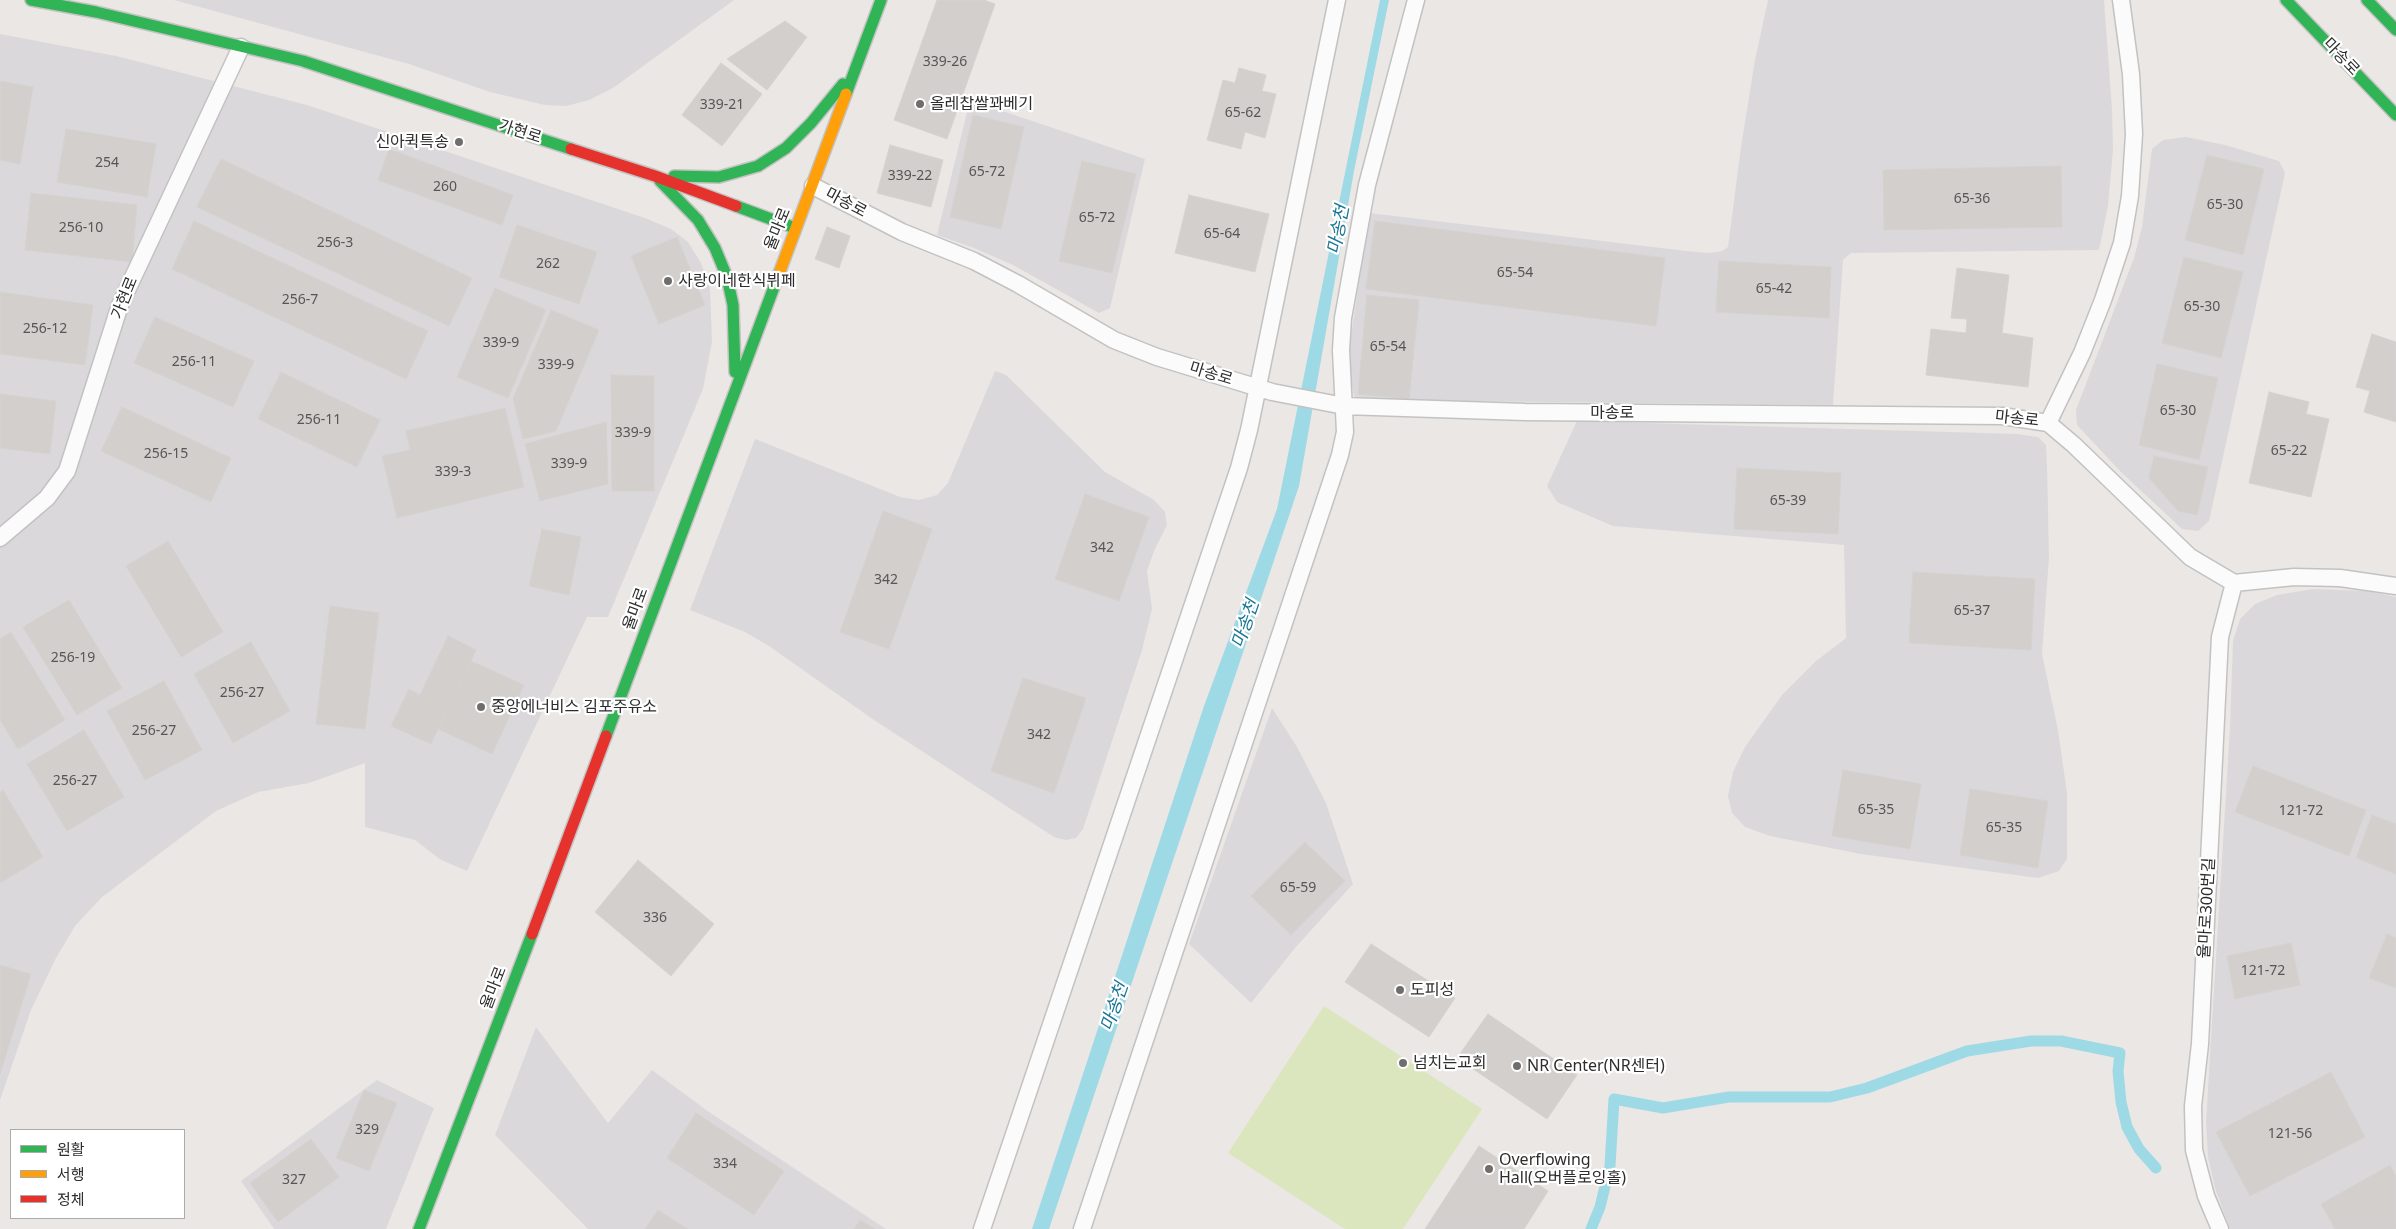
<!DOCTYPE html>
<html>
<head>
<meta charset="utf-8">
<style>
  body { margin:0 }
  #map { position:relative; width:2396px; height:1229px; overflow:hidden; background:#eae7e4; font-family:"Noto Sans","Noto Sans KR",sans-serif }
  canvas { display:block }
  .legend { position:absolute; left:10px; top:1129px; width:175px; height:90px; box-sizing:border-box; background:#fff; border:1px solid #ababab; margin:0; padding:6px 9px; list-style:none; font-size:15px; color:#2d2d2d }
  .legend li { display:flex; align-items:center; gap:10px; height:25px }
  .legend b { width:25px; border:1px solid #ababab }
</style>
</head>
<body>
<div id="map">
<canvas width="2396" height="1229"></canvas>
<ul class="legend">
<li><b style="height:6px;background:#30b455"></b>원활</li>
<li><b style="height:6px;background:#ff9f0a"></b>서행</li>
<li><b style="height:6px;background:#e5322d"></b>정체</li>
</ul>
</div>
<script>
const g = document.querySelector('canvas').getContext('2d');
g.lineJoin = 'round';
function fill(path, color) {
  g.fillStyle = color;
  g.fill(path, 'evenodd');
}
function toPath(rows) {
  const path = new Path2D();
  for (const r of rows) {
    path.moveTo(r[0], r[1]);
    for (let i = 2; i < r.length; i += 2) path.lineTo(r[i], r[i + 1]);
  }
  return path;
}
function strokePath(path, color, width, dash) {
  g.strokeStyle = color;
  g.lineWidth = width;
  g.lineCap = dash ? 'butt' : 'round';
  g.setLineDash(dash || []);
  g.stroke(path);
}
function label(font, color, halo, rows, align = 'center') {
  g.font = font + ' "Noto Sans","Noto Sans KR",sans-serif';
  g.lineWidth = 4.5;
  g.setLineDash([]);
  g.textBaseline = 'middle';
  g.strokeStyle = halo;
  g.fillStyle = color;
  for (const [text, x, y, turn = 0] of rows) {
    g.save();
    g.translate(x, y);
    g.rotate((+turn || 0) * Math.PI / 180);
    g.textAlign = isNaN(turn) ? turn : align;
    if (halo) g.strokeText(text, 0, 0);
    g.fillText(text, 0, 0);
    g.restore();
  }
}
fill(toPath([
  [174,0,734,0,613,88,589,100,566,106,545,105,490,92,409,64],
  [1768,0,2104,0,2112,109,2113,150,2108,206,2099,250,1851,253,1843,260,1833,405,1363,400,1354,396,1348,364,1350,344,1369,213,1686,251,1709,253,1722,251,1728,247,1741,147,1755,60],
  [0,34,116,56,307,105,645,218,671,229,688,242,701,263,710,289,712,341,703,389,608,617,587,617,467,871,441,860,415,840,365,827,365,763,309,783,258,792,216,811,102,897,75,926,56,958,31,1010,0,1100],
  [970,100,1145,159,1110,308,1099,313,1013,265,974,248,937,235],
  [2186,137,2225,145,2279,161,2285,173,2209,521,2198,531,2182,529,2121,472,2077,425,2076,410,2134,258,2142,227,2152,149,2163,140],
  [995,371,1006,375,1105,472,1154,500,1165,512,1167,525,1154,551,1147,571,1152,609,1142,650,1083,829,1076,838,1066,840,1054,837,874,720,769,646,745,632,690,610,755,439,900,497,919,500,937,495,948,483],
  [1577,421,2017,434,2038,437,2046,445,2047,467,2049,557,2042,654,2058,730,2067,793,2067,859,2059,871,2038,878,1861,854,1770,836,1745,827,1732,813,1728,796,1733,772,1745,747,1782,695,1816,661,1846,638,1844,545,1613,526,1557,502,1547,486],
  [2313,589,2367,591,2396,597,2396,1229,2230,1229,2215,1188,2208,1157,2206,1122,2230,727,2233,641,2240,619,2255,604,2277,595],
  [1272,708,1297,747,1326,803,1353,884,1295,948,1251,1003,1189,944],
  [536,1027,608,1123,652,1070,709,1112,886,1229,588,1229,495,1135],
  [377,1080,434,1108,386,1229,274,1229,241,1181]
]), '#dbd8db');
fill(toPath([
  [1324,1006,1482,1109,1403,1229,1345,1229,1228,1153]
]), '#dbe6be');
fill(toPath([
  [1380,0,1389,0,1354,171,1299,486,1049,1229,1032,1229,1204,706,1277,509]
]), '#9edae5');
strokePath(toPath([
  [1591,1229,1600,1207,1610,1166,1614,1099,1663,1108,1729,1097,1830,1097,1867,1088,1967,1051,2031,1041,2061,1041,2120,1053,2118,1071,2121,1102,2127,1127,2139,1149,2156,1168]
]), '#9edae5', 11);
const building = toPath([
  [937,0,984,0,995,4,947,139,894,120,937,0],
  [785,21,807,37,767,90,727,59,785,21],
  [721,63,762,94,722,146,682,115,721,63],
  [1239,68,1266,75,1262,91,1276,94,1265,138,1245,132,1241,149,1207,140,1223,80,1235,83,1239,68],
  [0,81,33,87,20,164,0,160,0,81],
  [973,115,1024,127,1001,229,950,217,973,115],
  [66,129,156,144,147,197,57,182,66,129],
  [890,145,943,160,931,207,877,193,890,145],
  [389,149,513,195,502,225,378,180,389,149],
  [2207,155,2264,169,2243,255,2185,240,2207,155],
  [221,159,472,278,449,326,197,207,221,159],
  [1082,161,1136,174,1112,273,1059,261,1082,161],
  [2061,166,2062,227,1884,230,1883,170,2061,166],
  [31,193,137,205,132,262,25,250,31,193],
  [1189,195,1269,214,1255,272,1175,253,1189,195],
  [194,221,428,331,406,379,172,269,194,221],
  [1375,221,1665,258,1656,326,1366,289,1375,221],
  [517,225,597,252,579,304,499,277,517,225],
  [827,227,850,236,839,268,815,259,827,227],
  [677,237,705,305,659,324,631,256,677,237],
  [2184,257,2243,272,2221,358,2162,343,2184,257],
  [1719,261,1831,267,1829,318,1716,312,1719,261],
  [1957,268,2009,275,2002,333,2033,338,2028,387,1926,375,1931,329,1966,333,1967,319,1951,318,1957,268],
  [495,288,546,310,508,398,457,377,495,288],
  [0,292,93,305,85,365,0,354,0,292],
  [1367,295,1419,300,1409,399,1358,394,1367,295],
  [551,310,599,330,556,431,523,439,513,399,551,310],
  [155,317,254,361,233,407,134,363,155,317],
  [2372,334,2396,342,2396,422,2364,412,2370,391,2356,387,2372,334],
  [2157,364,2218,378,2199,460,2139,445,2157,364],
  [281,372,380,420,357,467,258,419,281,372],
  [611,375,654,376,654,491,612,491,611,375],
  [2269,392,2309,402,2306,414,2329,419,2311,497,2249,483,2269,392],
  [0,394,56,401,50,454,0,448,0,394],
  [122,407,231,458,211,502,101,451,122,407],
  [505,408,524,487,397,518,382,456,410,450,406,431,505,408],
  [606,422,608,484,540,501,525,444,606,422],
  [2154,456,2208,467,2197,515,2178,511,2149,478,2154,456],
  [1737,468,1841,473,1838,534,1734,529,1737,468],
  [1085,494,1149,517,1119,601,1055,579,1085,494],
  [883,511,932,529,889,649,840,632,883,511],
  [542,529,581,537,569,595,529,586,542,529],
  [168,541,223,632,181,657,126,566,168,541],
  [1913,572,2035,579,2031,650,1909,643,1913,572],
  [69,600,122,688,77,715,23,627,69,600],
  [330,606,379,613,365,729,316,724,330,606],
  [11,632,65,720,18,749,0,720,0,639,11,632],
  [448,636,476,650,431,744,391,726,409,689,420,695,448,636],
  [251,642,290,711,233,743,194,674,251,642],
  [471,661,524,685,492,754,438,729,471,661],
  [1023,678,1086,698,1054,793,991,771,1023,678],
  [164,681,202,750,145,780,107,711,164,681],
  [84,730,124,797,67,831,27,764,84,730],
  [2253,766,2366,810,2349,856,2235,812,2253,766],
  [1843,770,1921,784,1910,849,1832,836,1843,770],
  [1970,789,2048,801,2038,868,1960,855,1970,789],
  [3,790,43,857,0,883,0,792,3,790],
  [2372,815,2396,824,2396,874,2356,858,2372,815],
  [1305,842,1345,881,1291,935,1251,896,1305,842],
  [638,860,714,924,671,976,595,912,638,860],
  [2387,934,2396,938,2396,988,2369,978,2387,934],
  [2291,943,2300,985,2235,999,2227,956,2291,943],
  [1371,944,1455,998,1429,1037,1345,982,1371,944],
  [0,965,31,974,0,1074,0,965],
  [1488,1014,1577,1075,1547,1119,1457,1058,1488,1014],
  [2331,1072,2365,1137,2250,1196,2216,1132,2331,1072],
  [364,1090,397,1103,369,1171,336,1158,364,1090],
  [696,1113,784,1171,754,1215,667,1158,696,1113],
  [311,1139,339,1177,278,1222,250,1183,311,1139],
  [1479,1146,1548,1191,1524,1229,1425,1229,1479,1146],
  [2390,1165,2396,1176,2396,1229,2335,1229,2321,1204,2390,1165],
  [658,1210,688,1229,645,1229,658,1210],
  [860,1220,875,1229,854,1229,860,1220]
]);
fill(building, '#d2cfcd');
strokePath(building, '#d5d3d0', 1);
const lane = toPath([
  [813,186,902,232,974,261,1018,284,1114,340,1157,357,1272,392,1344,406,1525,412,2002,416,2048,423,2074,445,2190,557,2234,583,2294,577,2340,578,2396,586],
  [2048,423,2082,353,2103,300,2122,243,2130,196,2134,134,2131,74,2121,0],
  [0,538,47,498,67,471,120,305,241,47],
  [982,1229,1239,468,1249,430,1337,0],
  [1082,1229,1340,455,1345,432,1341,350,1343,318,1367,185,1416,0],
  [2220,1229,2206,1196,2194,1150,2193,1106,2200,1044,2220,637,2234,583]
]);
const fast = toPath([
  [31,0,96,12,303,61,571,149],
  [2286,0,2396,115],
  [2367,0,2396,30],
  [846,94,881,0],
  [674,176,719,177,758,166,786,148,811,123,843,84],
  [660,181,698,220,715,248,727,277,733,305,735,372],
  [736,206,795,228],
  [606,736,780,271],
  [419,1229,532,934]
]);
const slow = toPath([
  [780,271,846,94]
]);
const jam = toPath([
  [571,149,655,176,736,206],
  [532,934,606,736]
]);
strokePath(lane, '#c3c2c2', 19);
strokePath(fast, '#c3c2c2', 14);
strokePath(slow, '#c3c2c2', 14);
strokePath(jam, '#c3c2c2', 14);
strokePath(lane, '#fcfbfb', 16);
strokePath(fast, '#30b455', 11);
strokePath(slow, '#ff9f0a', 11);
strokePath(jam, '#e5322d', 11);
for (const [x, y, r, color] of [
  [920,104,5,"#6f6e6d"],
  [459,142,5,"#6f6e6d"],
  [668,281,5,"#6f6e6d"],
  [481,707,5,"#6f6e6d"],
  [1400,990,5,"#6f6e6d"],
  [1403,1063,5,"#6f6e6d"],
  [1517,1066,5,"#6f6e6d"],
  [1489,1169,5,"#6f6e6d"]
]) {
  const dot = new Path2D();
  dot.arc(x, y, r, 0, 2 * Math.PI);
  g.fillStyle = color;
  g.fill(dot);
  strokePath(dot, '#fff', 2);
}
label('14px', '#575656', null, [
  ["339-26",945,62],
  ["339-21",722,105],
  ["65-62",1243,113],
  ["254",107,163],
  ["65-72",987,172],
  ["339-22",910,176],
  ["260",445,187],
  ["65-36",1972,199],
  ["65-30",2225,205],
  ["65-72",1097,218],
  ["256-10",81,228],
  ["65-64",1222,234],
  ["256-3",335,243],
  ["262",548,264],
  ["65-54",1515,273],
  ["65-42",1774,289],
  ["256-7",300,300],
  ["65-30",2202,307],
  ["256-12",45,329],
  ["339-9",501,343],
  ["65-54",1388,347],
  ["256-11",194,362],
  ["339-9",556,365],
  ["65-30",2178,411],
  ["256-11",319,420],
  ["339-9",633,433],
  ["65-22",2289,451],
  ["256-15",166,454],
  ["339-9",569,464],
  ["339-3",453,472],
  ["65-39",1788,501],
  ["342",1102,548],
  ["342",886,580],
  ["65-37",1972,611],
  ["256-19",73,658],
  ["256-27",242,693],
  ["256-27",154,731],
  ["342",1039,735],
  ["256-27",75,781],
  ["65-35",1876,810],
  ["121-72",2301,811],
  ["65-35",2004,828],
  ["65-59",1298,888],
  ["336",655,918],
  ["121-72",2263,971],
  ["329",367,1130],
  ["121-56",2290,1134],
  ["334",725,1164],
  ["327",294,1180]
]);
label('16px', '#2d2d2d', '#fff', [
  ["마송로",2341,57,46],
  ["가현로",520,132,18],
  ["마송로",846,203,28],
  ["율마로",778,229,-68],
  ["가현로",125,298,-68],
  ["마송로",1211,374,17],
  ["마송로",1612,413],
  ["마송로",2017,419,6],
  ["율마로",636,609,-70],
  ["율마로300번길",2207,908,-87],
  ["율마로",494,988,-69]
]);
label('16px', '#2d2d2d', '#fff', [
  ["올레찹쌀꽈베기",930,104],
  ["신아퀵특송",449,142,"right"],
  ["사랑이네한식뷔페",678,281],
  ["중앙에너비스 김포주유소",491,707],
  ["도피성",1410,990],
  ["넘치는교회",1413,1063],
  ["NR Center(NR센터)",1527,1066],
  ["Overflowing",1499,1160],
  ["Hall(오버플로잉홀)",1499,1178]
], 'left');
label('italic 18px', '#197795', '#fff', [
  ["마송천",1339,230,-79],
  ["마송천",1246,624,-71],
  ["마송천",1115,1007,-71]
]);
</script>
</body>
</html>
